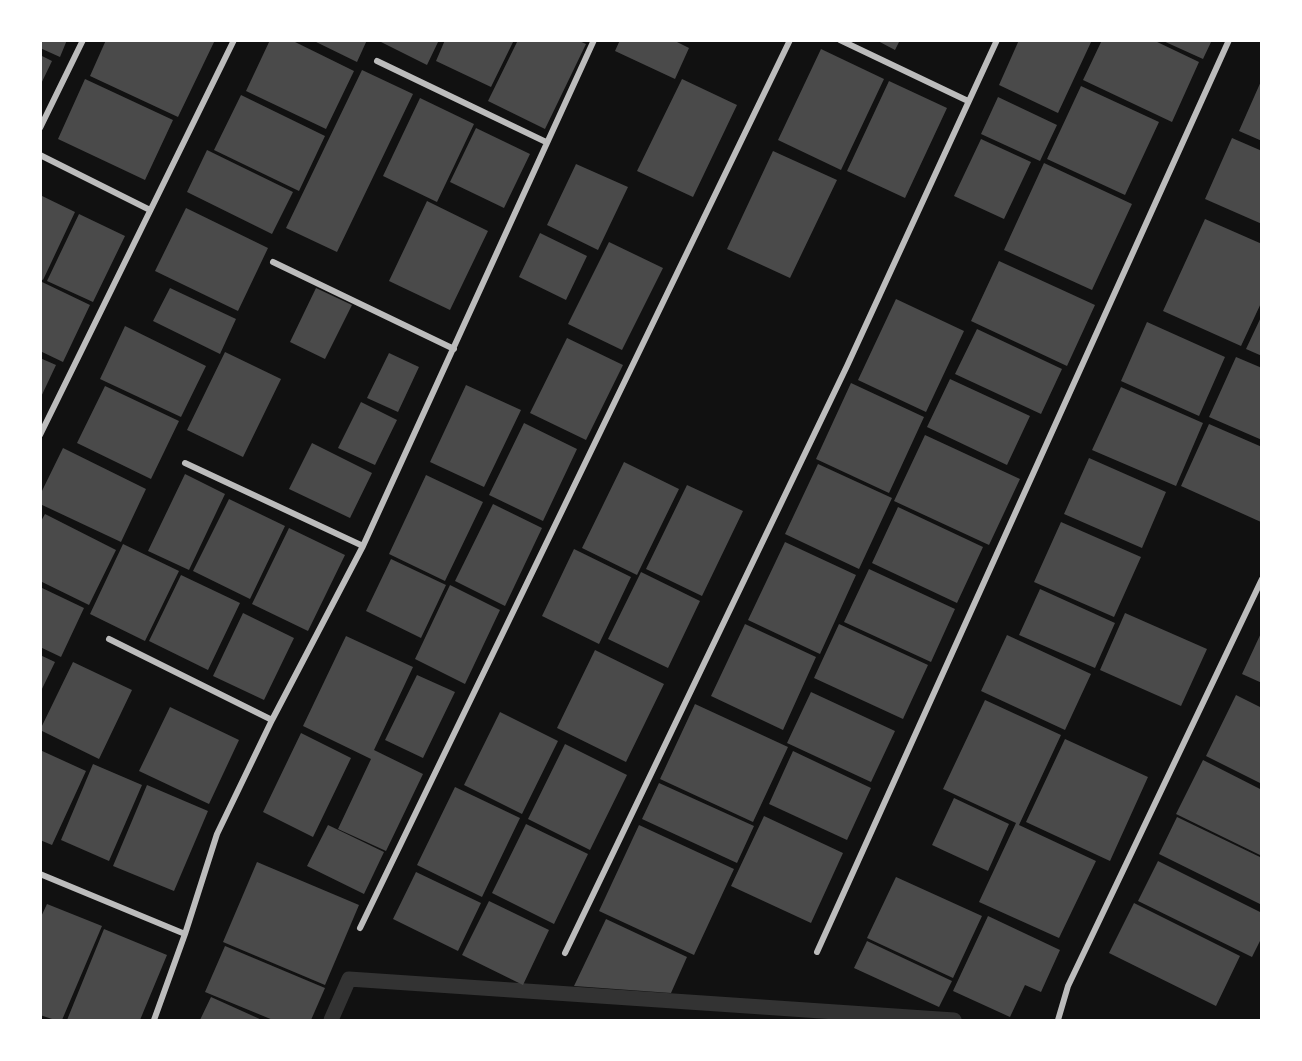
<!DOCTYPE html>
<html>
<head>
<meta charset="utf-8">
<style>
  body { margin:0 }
  #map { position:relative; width:1302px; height:1061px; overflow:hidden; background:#111; font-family:"DejaVu Sans",sans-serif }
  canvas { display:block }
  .frame { position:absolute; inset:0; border:42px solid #fff; pointer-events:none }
</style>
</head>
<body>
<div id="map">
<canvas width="1302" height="1061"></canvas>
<div class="frame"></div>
</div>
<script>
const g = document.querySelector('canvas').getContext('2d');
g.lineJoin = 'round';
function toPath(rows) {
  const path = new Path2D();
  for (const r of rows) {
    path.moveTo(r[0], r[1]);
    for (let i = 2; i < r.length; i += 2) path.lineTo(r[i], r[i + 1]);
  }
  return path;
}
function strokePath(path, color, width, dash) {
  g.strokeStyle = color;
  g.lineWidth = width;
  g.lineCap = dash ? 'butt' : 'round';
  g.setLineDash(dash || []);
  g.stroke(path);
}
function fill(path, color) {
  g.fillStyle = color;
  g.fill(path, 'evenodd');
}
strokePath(toPath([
  [331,1020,349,979,954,1020]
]), '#333', 15);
fill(toPath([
  [40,40,67,40,60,57,40,48],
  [106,40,215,40,178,117,90,76],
  [270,40,291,40,354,71,326,129,246,91],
  [312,40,367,40,357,62],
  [377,40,439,40,427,65],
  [445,40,514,40,491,87,436,61],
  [518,40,577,40,586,44,545,129,488,101],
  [620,40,673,40,689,48,675,79,615,51],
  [876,40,900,40,895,50],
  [1019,40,1092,40,1058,113,999,85],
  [1102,40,1153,40,1199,62,1172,122,1083,80],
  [1161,40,1212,40,1203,59],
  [821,49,884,79,841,170,778,140],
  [40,55,52,61,40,86],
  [362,70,413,94,337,252,286,228],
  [85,79,173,120,145,180,58,139],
  [682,79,737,105,693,197,637,171],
  [1262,79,1262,141,1239,131],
  [889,81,947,108,905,198,847,171],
  [1081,86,1159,122,1125,195,1047,159],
  [241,95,325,136,299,191,214,150],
  [998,97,1057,125,1040,161,981,134],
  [420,98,474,124,437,202,383,176],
  [476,128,530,154,504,208,450,182],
  [1232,138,1262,151,1262,224,1205,199],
  [981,139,1031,162,1004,219,954,196],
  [207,150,293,192,272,234,187,192],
  [773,151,837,180,790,278,727,249],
  [1044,163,1132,204,1092,290,1004,250],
  [576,164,628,187,598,250,547,225],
  [40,195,75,212,43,280,40,279],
  [427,201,488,231,450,310,389,281],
  [186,208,268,248,238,311,155,271],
  [79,214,125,236,93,302,47,281],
  [1205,219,1262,244,1262,301,1241,346,1163,311],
  [540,233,587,256,566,300,519,277],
  [609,242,663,268,622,350,568,324],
  [999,261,1095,305,1067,366,971,321],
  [40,281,90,305,63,362,40,351],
  [170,288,236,319,220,354,153,321],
  [316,288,352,305,325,359,290,342],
  [896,299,964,331,926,412,858,380],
  [1262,315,1262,356,1246,349],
  [1147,322,1225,357,1199,416,1121,381],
  [125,326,206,366,181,417,100,379],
  [977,329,1062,369,1041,414,955,374],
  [567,338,623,365,586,440,530,413],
  [225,352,281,379,243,457,187,430],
  [389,353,419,367,398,412,367,398],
  [1236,357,1262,368,1262,440,1209,417],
  [40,358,56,365,40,399],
  [950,379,1030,416,1007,465,927,427],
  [851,383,924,417,889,493,816,459],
  [466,385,521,410,484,487,430,462],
  [105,386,179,421,151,479,77,443],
  [1121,387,1203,423,1176,486,1092,450],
  [361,402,397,420,375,465,338,448],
  [524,423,577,449,543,521,489,495],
  [1209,424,1262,447,1261,522,1181,486],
  [925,435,1020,479,989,545,894,501],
  [312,443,372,473,350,518,289,489],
  [63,448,146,489,121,542,40,504,40,495],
  [1089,458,1166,492,1142,548,1064,514],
  [624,462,679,489,637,575,582,548],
  [818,464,892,498,859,569,785,534],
  [185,474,225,494,189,570,148,551],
  [426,475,483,502,445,581,389,554],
  [687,485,743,511,702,596,646,569],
  [229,499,285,526,250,599,193,571],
  [493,504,542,528,505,606,455,581],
  [898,507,983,547,957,603,872,563],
  [45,514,116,550,89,605,40,581,40,523],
  [1061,522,1141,557,1114,617,1034,582],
  [289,528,345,555,308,631,252,604],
  [785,542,856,575,820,654,748,620],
  [123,544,179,571,145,641,90,614],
  [574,549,631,577,599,644,542,616],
  [391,559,446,585,421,638,366,611],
  [869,569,955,609,931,662,844,622],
  [641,572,700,601,668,668,608,639],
  [181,575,240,603,208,670,149,641],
  [450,585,500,610,465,684,415,659],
  [40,587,84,608,61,657,40,647],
  [1040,589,1115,623,1095,668,1019,635],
  [243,613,294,638,264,700,213,676],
  [1125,613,1207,649,1181,706,1100,670],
  [745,624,816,657,783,730,711,696],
  [839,624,928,665,903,719,814,678],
  [1262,631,1262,683,1242,674],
  [1007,635,1091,674,1065,730,981,691],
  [346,636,413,667,374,750,423,774,386,851,338,829,371,759,303,726],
  [595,650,664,684,626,762,557,728],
  [40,655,55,662,40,693],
  [73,662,132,690,99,759,40,730],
  [417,675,455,692,423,758,385,740],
  [811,692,895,731,871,782,787,743],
  [1236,695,1262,708,1262,784,1206,756],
  [985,700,1061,735,1019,825,1096,861,1059,938,979,902,1016,823,943,789],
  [695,704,788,747,753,822,660,779],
  [170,707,239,740,209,804,139,771],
  [500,712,558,741,522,814,464,785],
  [301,733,351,758,313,837,263,812],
  [1065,739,1148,777,1110,861,1026,822],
  [565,744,627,775,590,850,528,819],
  [40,750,86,771,52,845,40,840],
  [793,751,871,788,847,840,769,804],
  [1203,760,1262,790,1262,856,1176,814],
  [93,764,142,785,109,861,61,840],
  [659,783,754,826,737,863,642,819],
  [147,785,208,811,174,891,113,866],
  [455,787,520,818,482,897,417,865],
  [954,798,1009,824,988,871,932,845],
  [764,816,843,853,811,923,731,886],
  [1177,817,1262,858,1262,905,1159,854],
  [526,824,588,854,554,924,492,893],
  [328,825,384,852,364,894,307,866],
  [639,825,734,869,694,955,599,911],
  [1158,861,1262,913,1262,937,1252,957,1138,901],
  [257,862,359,905,325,985,223,942],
  [416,872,481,903,458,951,393,919],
  [896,877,982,916,953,978,867,938],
  [489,901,549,930,523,985,462,955],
  [1134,903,1240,956,1216,1006,1109,953],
  [47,904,102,926,62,1020,55,1020,40,1015,40,919],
  [988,916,1060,950,1041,992,1025,985,1010,1017,953,991],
  [606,919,687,957,671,993,574,986],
  [104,929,167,955,140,1020,67,1020],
  [867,941,952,981,939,1007,854,968],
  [225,946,325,988,311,1020,273,1020,205,992],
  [211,997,262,1020,200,1020]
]), '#4a4a4a');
strokePath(toPath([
  [840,40,968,101],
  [377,61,546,142],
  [40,128,83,40],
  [40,155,150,210],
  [273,262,454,349],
  [40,435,234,40],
  [185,463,363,546],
  [109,639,272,720],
  [40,874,185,934],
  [360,928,790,40],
  [817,952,1229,40],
  [565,953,847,366,997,40],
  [154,1020,185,934,217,834,272,720,363,546,594,40],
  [1058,1020,1068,986,1262,579]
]), '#bcbcbc', 6);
</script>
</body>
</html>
